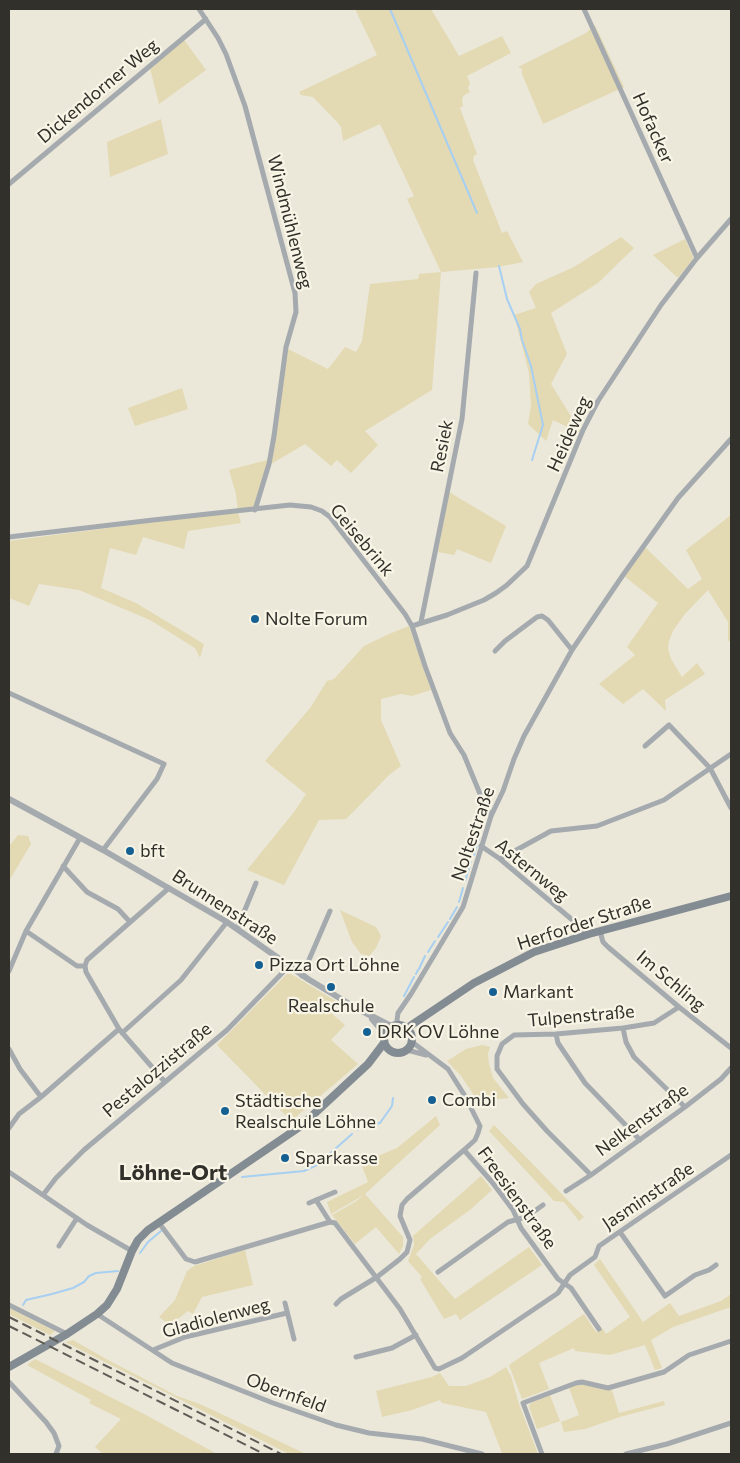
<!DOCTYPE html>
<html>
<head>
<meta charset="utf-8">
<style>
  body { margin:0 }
  #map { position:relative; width:740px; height:1463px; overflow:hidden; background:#ebe8d9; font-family:Commissioner,sans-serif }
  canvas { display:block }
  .frame { position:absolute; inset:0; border:10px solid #32302b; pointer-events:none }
</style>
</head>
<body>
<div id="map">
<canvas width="740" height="1463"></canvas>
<div class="frame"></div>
</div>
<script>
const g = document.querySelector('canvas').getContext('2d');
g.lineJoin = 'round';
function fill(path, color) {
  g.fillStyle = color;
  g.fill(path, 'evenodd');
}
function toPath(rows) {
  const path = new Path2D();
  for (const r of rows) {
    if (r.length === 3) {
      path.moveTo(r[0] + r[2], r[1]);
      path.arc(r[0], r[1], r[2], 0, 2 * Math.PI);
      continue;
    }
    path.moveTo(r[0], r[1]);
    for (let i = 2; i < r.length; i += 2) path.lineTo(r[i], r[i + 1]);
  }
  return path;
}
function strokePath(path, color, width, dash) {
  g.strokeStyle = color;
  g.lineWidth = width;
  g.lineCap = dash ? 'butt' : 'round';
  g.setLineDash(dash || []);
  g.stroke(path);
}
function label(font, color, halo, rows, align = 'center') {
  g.font = font + ' Commissioner,sans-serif';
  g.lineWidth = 4.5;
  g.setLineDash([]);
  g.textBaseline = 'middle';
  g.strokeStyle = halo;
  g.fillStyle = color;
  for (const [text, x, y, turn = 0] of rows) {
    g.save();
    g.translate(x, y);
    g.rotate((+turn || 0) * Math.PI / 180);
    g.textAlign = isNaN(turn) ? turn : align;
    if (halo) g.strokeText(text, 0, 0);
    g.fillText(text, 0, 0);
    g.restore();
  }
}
fill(toPath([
  [355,9,431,9,459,56,502,36,511,53,467,76,470,83,468,88,470,92,463,96,462,101,463,106,460,108,477,154,474,156,473,160,502,233,507,231,523,262,498,267,441,272,432,390,365,431,378,445,351,473,337,460,331,466,305,444,266,467,256,509,238,512,241,523,188,531,184,549,143,537,136,555,110,548,101,588,136,603,204,644,200,658,195,648,150,620,79,590,39,584,29,606,9,598,9,541,238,511,236,494,229,470,271,459,288,349,328,369,345,347,356,352,362,341,370,284,418,279,419,274,441,272,407,199,414,196,380,124,343,141,341,127,338,123,313,97,301,95,299,92,377,55],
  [595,25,624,87,543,124,522,74,522,69,518,67,586,33,591,28],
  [182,37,206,70,159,104,149,64],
  [161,119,168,154,110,177,107,142],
  [621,237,634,248,598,283,551,313,567,354,551,384,582,434,553,420,546,441,528,424,531,406,529,373,514,315,536,308,529,292,536,284,574,267],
  [685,239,693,256,693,259,678,278,653,255],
  [182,388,188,409,135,426,128,408],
  [449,492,506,526,491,563,457,549,454,555,438,552],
  [731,515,731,643,728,640,728,622,708,590,684,615,673,631,669,641,668,648,671,659,682,677,697,663,705,674,665,700,666,711,643,689,623,704,599,684,635,655,627,647,658,603,624,576,645,547,688,589,702,579,686,550],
  [409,626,431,690,412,696,401,694,381,699,381,720,401,766,389,775,361,804,346,819,319,820,284,885,247,870,294,812,306,794,265,761,310,708,327,681,334,679,364,646,389,634],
  [18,835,28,836,31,844,9,881,9,846],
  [340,910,376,927,381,936,376,948,369,956,361,954,352,942],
  [287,974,291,974,339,1003,331,1013,345,1025,331,1040,358,1064,291,1121,217,1045],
  [482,1045,490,1047,488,1054,489,1064,493,1078,509,1098,478,1101,461,1076,447,1061,466,1049],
  [436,1116,440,1125,365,1194,403,1237,403,1246,399,1254,376,1227,355,1244,332,1215,355,1202,364,1195,331,1214,327,1202,368,1182,361,1163,397,1148],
  [494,1125,525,1156,584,1217,579,1221,564,1202,554,1201,489,1131],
  [481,1176,492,1190,471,1209,430,1239,416,1254,455,1299,529,1247,542,1265,460,1320,456,1314,444,1319,420,1279,422,1277,408,1261,414,1245,413,1236],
  [245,1250,253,1285,202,1297,193,1314,188,1311,170,1325,159,1317,175,1300,187,1271,194,1266],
  [600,1259,643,1322,670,1303,679,1316,721,1301,731,1294,731,1307,673,1327,651,1340,662,1368,655,1370,645,1345,610,1355,575,1351,574,1348,539,1363,549,1389,522,1399,509,1365,584,1314,596,1332,602,1328,606,1334,630,1317,594,1265],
  [9,1308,55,1331,50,1335,9,1314],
  [73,1340,108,1360,177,1396,200,1404,306,1454,289,1454,65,1342],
  [35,1359,144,1414,217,1454,198,1454,195,1453,195,1454,103,1454,95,1447,121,1419,89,1403,91,1400,27,1365],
  [506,1367,511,1376,519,1404,538,1454,502,1453,486,1412,442,1403,440,1400,412,1410,382,1417,376,1391,432,1377,440,1373,449,1386,466,1386,490,1377],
  [580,1384,607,1390,612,1390,619,1413,664,1401,665,1405,620,1417,585,1429,564,1432,561,1422,579,1415,569,1388],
  [550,1395,560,1421,537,1429,529,1407,530,1404,533,1402]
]), '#e3d9b3');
strokePath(toPath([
  [390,9,477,213],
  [499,266,507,299,520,329,522,340,531,366,543,425,532,460],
  [474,855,480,835],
  [465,881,471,862],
  [459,902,463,888],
  [450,919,457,907],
  [438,937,448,922],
  [428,952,435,941],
  [419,969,425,956],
  [416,974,418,970],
  [404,996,414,977],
  [358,1130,364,1126,380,1123,392,1106,393,1098],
  [242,1177,304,1171,317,1165,352,1134],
  [140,1253,148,1242,161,1231],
  [23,1305,26,1300,52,1294,73,1288,84,1282,89,1276,96,1273,118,1271]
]), '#a7cff1', 2);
strokePath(toPath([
  [199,9,218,38,226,54,245,106,295,293,296,312,286,347,274,436,269,464,255,510],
  [584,9,697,258],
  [9,184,206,19],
  [9,537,153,520,290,505,311,507,322,511,330,517,405,614,412,626,425,666,450,733,464,755,485,806,491,816],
  [421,622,462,419,476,273],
  [412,626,447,615,484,600,496,593,507,585,527,566,583,430,598,401,661,305,697,258,731,219],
  [495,651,505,641,537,617,542,616,548,620,572,650],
  [9,693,164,764,157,779,103,850],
  [645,746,669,725,710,768,731,808],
  [481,846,500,859,589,934],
  [500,859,551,831,597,826,664,800,731,754],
  [63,866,87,892,118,909,130,922],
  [237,929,256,883],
  [26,931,77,966,85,966],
  [600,931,603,942,608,947,679,1007,731,1048],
  [9,971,26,931,80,838],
  [302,976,330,911],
  [399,1024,397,1020,398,1013,411,994,463,907,491,816,503,791,514,759,524,736,572,650,623,575,678,498,731,439],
  [623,1028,626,1042,634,1057,685,1107],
  [122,1033,181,980,227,922],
  [556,1034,558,1043,585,1083,640,1140],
  [412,1042,448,1069,465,1096,480,1126,478,1133,475,1140,464,1150,492,1182,513,1210,521,1228,558,1279,571,1288,599,1329],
  [9,1049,20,1069,41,1097],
  [407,1050,426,1055],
  [165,1082,119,1029,86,972,85,966,87,960,169,888],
  [9,1128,19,1114,41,1097,119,1029],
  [9,1172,87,1225,132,1251],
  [591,1175,547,1131,523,1104,497,1069,497,1056,502,1044,514,1035,556,1034,623,1028,654,1023,679,1007],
  [566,1191,591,1175,685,1107,721,1079,731,1068],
  [43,1195,56,1178,84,1150,227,1030,289,966],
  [316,1200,330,1222],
  [309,1203,335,1192],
  [159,1223,186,1259,195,1262,330,1222,335,1223,400,1309,435,1368,439,1369,462,1358,558,1293,570,1275,595,1257,599,1246,731,1155],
  [620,1232,665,1296,695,1275,709,1270,716,1265],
  [59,1246,77,1218],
  [438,1272,508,1222,526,1217,543,1205],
  [285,1303,294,1339],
  [336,1304,341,1299,377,1277,400,1259,407,1252,410,1240,400,1216,402,1205,407,1199,464,1150],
  [9,1305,67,1334],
  [97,1314,172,1363,273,1403,336,1425,369,1433,422,1439,482,1454],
  [153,1350,185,1337,287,1313],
  [356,1357,392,1348,416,1335],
  [9,1382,46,1422,54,1433,59,1446,56,1454],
  [542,1454,523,1403,576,1383,582,1382,608,1388,664,1372,689,1355,731,1341],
  [626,1454,667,1444,731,1423]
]), '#a5aaaf', 5);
strokePath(toPath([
  [9,799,103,850,227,922,308,979,356,1008,391,1026],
  [372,1019,384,1033]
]), '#a5aaaf', 6);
strokePath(toPath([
  [398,1039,14],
  [407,1028,474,983,534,952,589,934,731,896],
  [9,1367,67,1334,97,1314,107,1305,117,1289,132,1251,138,1240,148,1230,301,1126,368,1064,384,1043]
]), '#848c93', 8);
strokePath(toPath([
  [9,1317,281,1454],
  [9,1326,264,1454]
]), '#5e5c55', 2, [10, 5]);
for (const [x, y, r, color] of [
  [255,619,5,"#156093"],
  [130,851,5,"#156093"],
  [259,965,5,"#156093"],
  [331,987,5,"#156093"],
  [493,992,5,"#156093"],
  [367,1032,5,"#156093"],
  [432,1100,5,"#156093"],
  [225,1111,5,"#156093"],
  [285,1158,5,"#156093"]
]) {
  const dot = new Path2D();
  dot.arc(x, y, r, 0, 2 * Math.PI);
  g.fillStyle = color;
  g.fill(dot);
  strokePath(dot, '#f9f5e6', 2);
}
label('18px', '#32302b', '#f9f5e6', [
  ["Dickendorner Weg",98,91,-40],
  ["Hofacker",653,128,66],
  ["Windmühlenweg",290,222,76],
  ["Heideweg",569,434,-66],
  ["Resiek",442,446,-79],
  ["Geisebrink",362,540,50],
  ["Noltestraße",473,834,-71],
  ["Asternweg",532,870,39],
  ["Brunnenstraße",225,907,33],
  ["Herforder Straße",584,923,-18],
  ["Im Schling",671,981,40],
  ["Tulpenstraße",581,1016,-5],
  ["Pestalozzistraße",157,1070,-40],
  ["Nelkenstraße",642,1120,-36],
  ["Jasminstraße",648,1196,-34],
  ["Freesienstraße",517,1198,54],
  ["Gladiolenweg",216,1318,-15],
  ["Obernfeld",286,1393,20]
]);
label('18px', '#32302b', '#f9f5e6', [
  ["Nolte Forum",265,619],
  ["bft",140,851],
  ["Pizza Ort Löhne",269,965],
  ["Markant",503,992],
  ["Realschule",331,1006,"center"],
  ["DRK OV Löhne",377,1032],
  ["Combi",442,1100],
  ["Städtische",235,1101],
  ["Realschule Löhne",235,1122],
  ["Sparkasse",295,1158]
], 'left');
label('bold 22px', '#32302b', '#f9f5e6', [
  ["Löhne-Ort",173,1173]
]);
</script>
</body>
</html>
